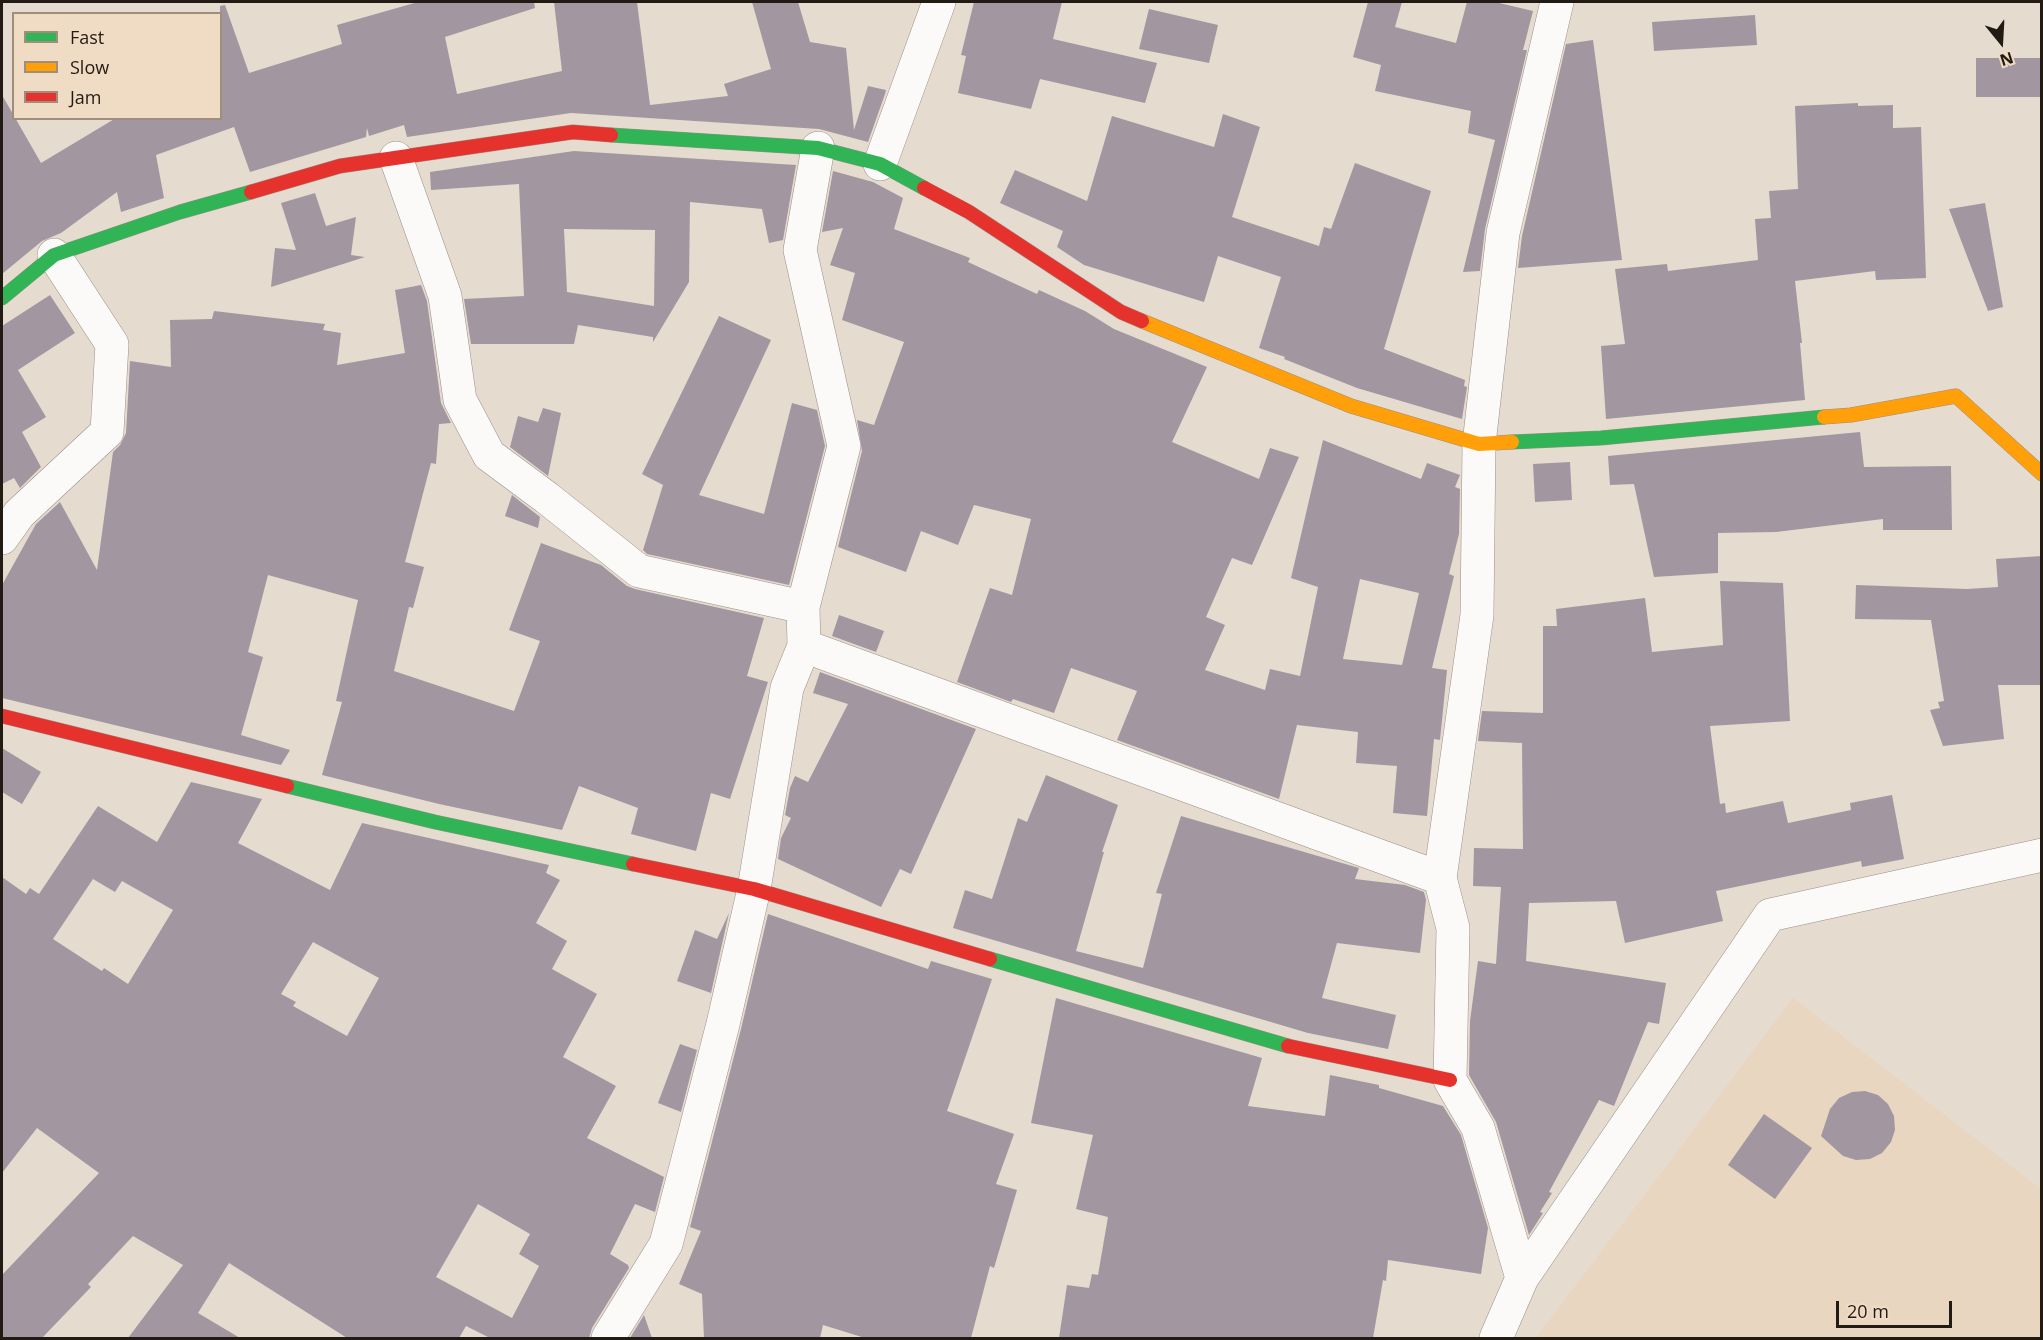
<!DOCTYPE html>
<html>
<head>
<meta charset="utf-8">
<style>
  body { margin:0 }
  #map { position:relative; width:2043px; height:1340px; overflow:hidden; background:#e6dbcf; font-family:"Open Sans",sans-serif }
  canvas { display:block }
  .frame { position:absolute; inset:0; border:3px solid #221b13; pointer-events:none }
  .legend { position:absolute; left:12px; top:12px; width:210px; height:108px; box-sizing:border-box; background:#f0dbc5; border:2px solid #9e8e7e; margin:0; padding:8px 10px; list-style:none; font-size:18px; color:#221b13 }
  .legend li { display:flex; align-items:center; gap:12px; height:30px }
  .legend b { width:30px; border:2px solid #9e8e7e }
  .north { position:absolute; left:1971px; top:12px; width:60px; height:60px; -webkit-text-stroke:4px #f0dbc5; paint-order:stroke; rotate:162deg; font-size:16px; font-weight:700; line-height:24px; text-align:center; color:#221b13 }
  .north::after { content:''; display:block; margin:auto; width:21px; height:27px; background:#221b13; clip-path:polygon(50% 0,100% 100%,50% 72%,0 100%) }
  .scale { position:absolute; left:1836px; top:1301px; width:116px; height:27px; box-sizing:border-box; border:3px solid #221b13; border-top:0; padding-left:8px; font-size:18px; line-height:21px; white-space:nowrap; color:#221b13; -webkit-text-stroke:4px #f0dbc5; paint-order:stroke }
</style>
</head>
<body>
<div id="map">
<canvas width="2043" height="1340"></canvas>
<div class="frame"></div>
<ul class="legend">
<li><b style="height:8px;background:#30b455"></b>Fast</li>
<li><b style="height:8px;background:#ff9f0a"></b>Slow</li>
<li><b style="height:8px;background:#e5322d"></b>Jam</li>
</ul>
<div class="north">N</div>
<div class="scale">20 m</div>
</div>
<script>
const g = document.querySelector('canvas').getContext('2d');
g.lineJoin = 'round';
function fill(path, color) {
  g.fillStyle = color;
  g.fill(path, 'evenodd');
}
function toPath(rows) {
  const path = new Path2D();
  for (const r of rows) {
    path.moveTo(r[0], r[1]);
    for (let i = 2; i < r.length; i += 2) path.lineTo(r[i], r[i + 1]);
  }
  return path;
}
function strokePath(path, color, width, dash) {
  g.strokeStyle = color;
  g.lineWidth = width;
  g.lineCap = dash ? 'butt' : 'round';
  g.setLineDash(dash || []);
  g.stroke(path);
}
fill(toPath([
  [1793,998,2041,1189,2041,1338,1536,1338]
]), '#e8d6c0');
fill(toPath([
  [418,2,534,2,535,8,445,37,457,94,562,71,554,2,637,2,650,105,728,96,724,84,771,69,752,2,798,2,810,42,846,48,854,130,868,86,886,90,885,94,868,142,819,129,571,113,407,137,404,125,369,136,367,128,366,137,250,172,234,127,156,155,164,198,121,212,117,192,61,233,42,241,2,274,2,95,41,163,116,118,220,118,220,6,225,5,249,73,342,44,337,25],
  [974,2,1062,2,1053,39,1157,63,1145,103,1040,79,1031,109,958,93,966,56,961,55],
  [1368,2,1402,2,1395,27,1456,43,1467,2,1495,2,1533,11,1523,50,1527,50,1485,229,1480,271,1463,272,1495,140,1468,133,1471,111,1375,91,1381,65,1353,57],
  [1149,9,1218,25,1209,63,1139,49],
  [1755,15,1757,45,1654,51,1652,22],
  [1593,40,1622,260,1518,268,1522,236,1566,44],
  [1976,58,2042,58,2042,97,1976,97],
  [1858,103,1858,106,1893,105,1893,128,1921,127,1926,278,1876,280,1875,271,1795,281,1802,343,1800,343,1805,400,1606,419,1601,346,1625,344,1615,269,1667,264,1668,271,1758,260,1755,219,1771,218,1769,191,1798,189,1795,106],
  [1223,114,1260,127,1232,217,1319,246,1324,227,1331,229,1355,163,1431,191,1384,349,1465,380,1464,386,1467,387,1462,419,1357,388,1284,359,1285,357,1259,348,1281,277,1218,256,1204,302,1084,265,1057,247,1063,231,1000,203,1015,170,1087,201,1112,116,1214,147],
  [574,151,796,165,783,240,769,243,762,209,690,202,689,282,653,342,653,337,578,325,574,344,471,344,464,299,524,296,519,184,431,190,430,172],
  [564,229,655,230,654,306,567,292],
  [833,171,873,182,903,198,894,229,970,258,968,262,1037,294,1039,290,1085,311,1114,329,1207,367,1172,442,1259,479,1270,448,1299,457,1252,565,1232,558,1206,617,1225,625,1205,670,1265,690,1270,669,1300,676,1318,587,1291,578,1323,440,1421,479,1427,463,1460,475,1455,487,1460,489,1459,534,1449,574,1454,576,1432,668,1447,670,1440,740,1434,739,1427,816,1393,813,1397,766,1356,763,1358,732,1297,725,1279,799,1117,740,1137,691,1071,668,1054,713,1013,699,1011,702,957,682,990,588,1012,595,1031,519,974,505,958,545,921,531,906,572,838,547,862,451,857,420,874,425,904,342,842,320,855,273,830,265,843,228,822,232],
  [1360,579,1419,593,1402,665,1343,659],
  [315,193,326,226,356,217,351,255,365,257,271,287,275,248,296,250,281,203],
  [1985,203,2003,307,1988,311,1949,209],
  [421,285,427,301,441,403,451,423,439,424,436,464,431,463,405,562,424,567,413,608,409,607,394,671,514,711,540,641,509,630,541,543,601,565,627,586,635,589,764,618,747,676,768,682,730,799,711,793,696,851,631,834,638,808,579,786,562,830,439,804,322,775,342,702,336,701,358,600,268,575,248,652,263,657,241,735,290,750,281,765,2,698,2,585,36,524,60,502,97,570,113,452,120,445,126,433,130,361,171,367,170,320,212,319,214,311,325,324,323,330,341,333,337,365,405,353,395,290],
  [50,295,75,333,18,370,46,417,22,432,41,467,20,488,14,478,2,484,2,326],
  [719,316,771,340,699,495,764,514,792,403,817,410,825,446,789,585,647,554,643,550,663,485,642,474],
  [543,408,561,413,548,476,510,447,518,416,538,422],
  [1860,432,1864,467,1951,466,1952,530,1883,530,1883,519,1776,532,1718,533,1718,573,1654,577,1634,484,1610,485,1608,456],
  [1570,462,1572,500,1535,502,1533,464],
  [512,495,540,517,538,528,505,516],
  [2042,556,2042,685,1998,685,2004,739,1943,746,1930,710,1940,708,1938,702,1944,701,1931,620,1855,619,1856,585,1967,589,1998,587,1996,559],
  [1720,581,1783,583,1790,721,1710,726,1720,804,1725,803,1726,813,1783,801,1788,823,1851,810,1850,803,1892,795,1904,859,1862,867,1861,861,1716,891,1723,921,1625,943,1616,901,1529,903,1526,961,1666,983,1659,1024,1648,1022,1614,1106,1599,1100,1549,1192,1552,1193,1540,1212,1543,1213,1529,1235,1496,1122,1469,1075,1470,1021,1478,961,1496,964,1501,887,1473,886,1474,848,1523,849,1522,743,1478,741,1482,711,1543,713,1543,626,1557,626,1556,609,1645,598,1652,652,1723,645],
  [839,615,884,631,876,652,832,636],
  [820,672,976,729,911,874,900,869,881,907,778,859,781,838,791,818,785,815,790,788,795,776,808,782,848,704,813,693],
  [2,748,41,772,22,804,2,792],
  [1046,775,1118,805,1102,852,1104,852,1076,951,1143,968,1162,894,1156,893,1181,816,1359,868,1355,879,1405,885,1424,892,1426,900,1420,953,1337,943,1322,998,1396,1015,1388,1049,1308,1033,953,928,965,890,992,899,1018,818,1027,822],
  [191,782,262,799,238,843,330,890,362,823,549,865,546,873,560,880,536,923,567,941,552,969,597,994,563,1057,616,1086,587,1138,664,1177,655,1212,635,1204,610,1254,628,1265,629,1268,592,1328,589,1338,490,1338,466,1326,459,1338,347,1338,229,1263,198,1313,240,1338,128,1338,183,1265,133,1236,88,1284,91,1287,42,1338,2,1338,2,1275,99,1173,37,1128,2,1173,2,877,26,894,30,888,39,894,98,806,157,842],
  [93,879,115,892,122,881,173,910,128,984,104,968,102,971,53,939],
  [313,942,379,978,347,1036,293,1006,296,1002,281,994],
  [478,1204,530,1234,519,1254,539,1266,512,1318,436,1277],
  [729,913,711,993,677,981,695,930,717,939],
  [768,914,928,969,931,961,992,979,947,1111,1014,1134,996,1184,1017,1190,994,1268,990,1266,971,1338,865,1338,823,1325,820,1338,704,1338,702,1294,679,1284,701,1231,690,1227,741,1029],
  [1056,998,1262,1058,1248,1106,1325,1116,1330,1075,1379,1085,1379,1088,1443,1106,1461,1135,1488,1228,1481,1274,1388,1260,1386,1281,1383,1280,1373,1338,1059,1338,1067,1285,1089,1288,1092,1274,1098,1275,1108,1217,1076,1209,1093,1135,1031,1123],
  [680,1044,697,1050,681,1112,658,1103],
  [1865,1091,1878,1095,1888,1104,1894,1116,1895,1130,1891,1142,1882,1153,1870,1159,1856,1160,1843,1156,1821,1136,1830,1109,1839,1098,1852,1092],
  [1764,1114,1812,1148,1775,1199,1728,1165],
  [644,1315,652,1338,630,1338]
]), '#a297a0');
const street = toPath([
  [396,158,445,296,460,400,489,455,547,498,639,571,803,607],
  [880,164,939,2],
  [2,538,19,514,107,432,112,344,54,255],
  [804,646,1440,878],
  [1522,1278,1478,1128,1450,1080,1453,928,1440,878,1477,615,1479,444,1503,233,1557,2],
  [608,1338,666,1244,723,1024,754,889,787,688,804,646,803,607,844,446,800,250,818,148],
  [1496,1338,1522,1278,1770,915,2042,855]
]);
const fast = toPath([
  [611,135,818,148,880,164,924,188],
  [2,298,54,255,180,212,251,192],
  [1512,442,1601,438,1824,417],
  [287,786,435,822,633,864],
  [990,959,1288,1046]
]);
const slow = toPath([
  [1142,321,1351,406,1479,444,1512,442],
  [1824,417,1851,415,1956,396,2042,474]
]);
const jam = toPath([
  [924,188,969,212,1121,312,1142,321],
  [251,192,340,166,573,132,611,135],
  [2,716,287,786],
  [633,864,754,889,990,959],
  [1288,1046,1450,1080]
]);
strokePath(street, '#989088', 34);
strokePath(fast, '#989088', 15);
strokePath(slow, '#989088', 15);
strokePath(jam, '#989088', 15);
strokePath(street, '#fbfaf8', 33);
strokePath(fast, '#30b455', 14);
strokePath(slow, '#ff9f0a', 14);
strokePath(jam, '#e5322d', 14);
</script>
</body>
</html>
